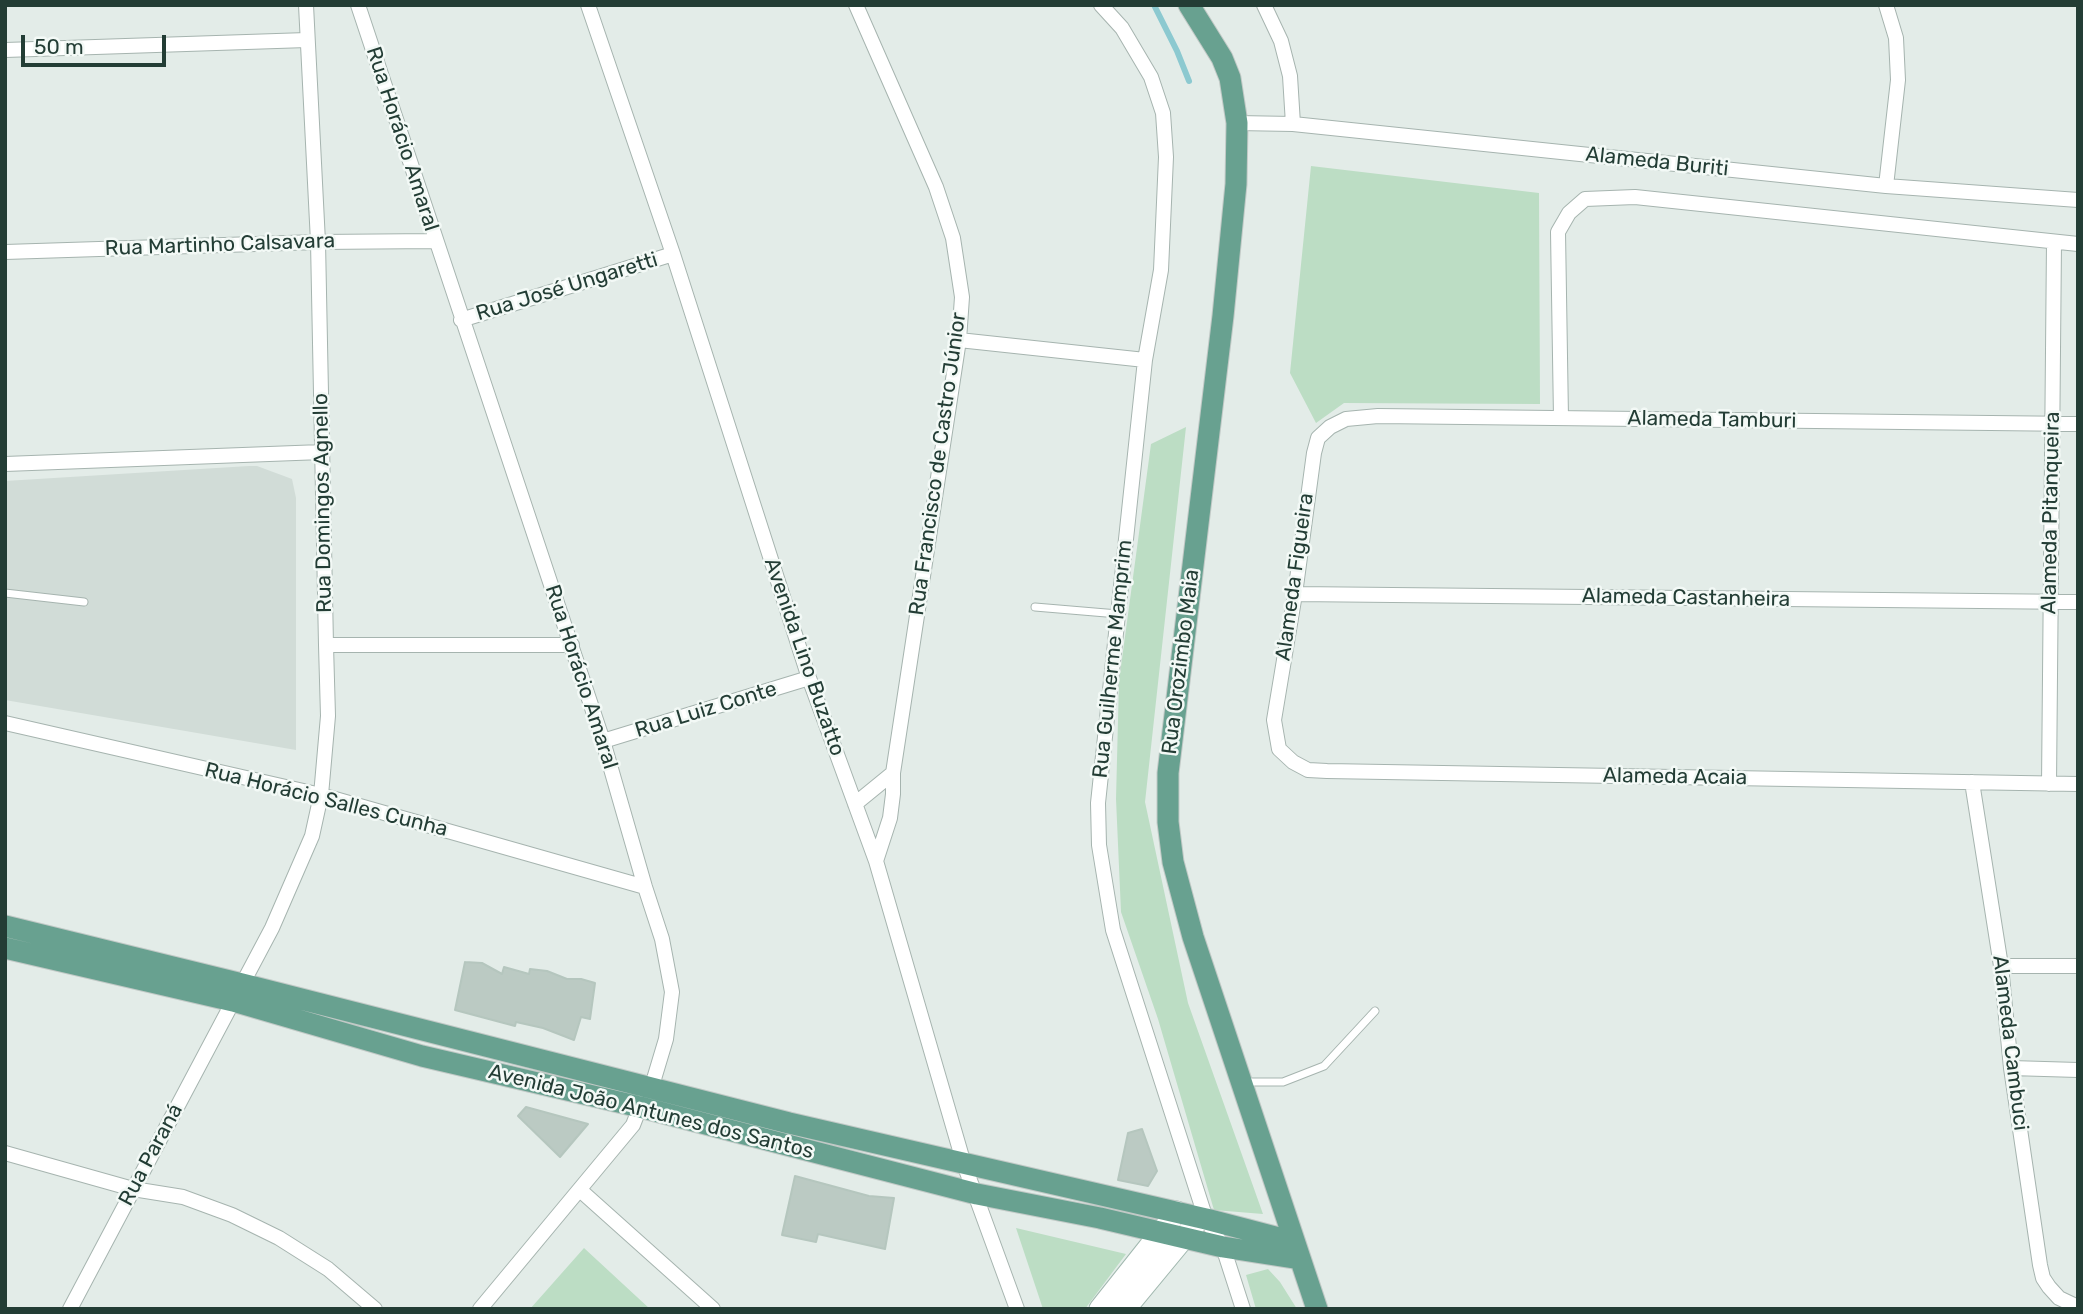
<!DOCTYPE html>
<html>
<head>
<meta charset="utf-8">
<style>
  body { margin:0 }
  #map { position:relative; width:2083px; height:1314px; overflow:hidden; background:#e3ece8; font-family:Rubik,sans-serif }
  canvas { display:block }
  .frame { position:absolute; inset:0; border:7px solid #233d35; pointer-events:none }
  .scale { position:absolute; left:21px; top:35px; width:145px; height:32px; box-sizing:border-box; border:4px solid #233d35; border-top:0; padding-left:9px; font-size:21px; line-height:24px; white-space:nowrap; color:#233d35; -webkit-text-stroke:5px #f3f9f6; paint-order:stroke }
</style>
</head>
<body>
<div id="map">
<canvas width="2083" height="1314"></canvas>
<div class="frame"></div>
<div class="scale">50 m</div>
</div>
<script>
const g = document.querySelector('canvas').getContext('2d');
g.lineJoin = 'round';
function fill(path, color) {
  g.fillStyle = color;
  g.fill(path, 'evenodd');
}
function toPath(rows) {
  const path = new Path2D();
  for (const r of rows) {
    path.moveTo(r[0], r[1]);
    for (let i = 2; i < r.length; i += 2) path.lineTo(r[i], r[i + 1]);
  }
  return path;
}
function strokePath(path, color, width, dash) {
  g.strokeStyle = color;
  g.lineWidth = width;
  g.lineCap = dash ? 'butt' : 'round';
  g.setLineDash(dash || []);
  g.stroke(path);
}
function label(font, color, halo, rows, align = 'center') {
  g.font = font + ' Rubik,sans-serif';
  g.lineWidth = 5;
  g.setLineDash([]);
  g.textBaseline = 'middle';
  g.strokeStyle = halo;
  g.fillStyle = color;
  for (const [text, x, y, turn = 0] of rows) {
    g.save();
    g.translate(x, y);
    g.rotate((+turn || 0) * Math.PI / 180);
    g.textAlign = isNaN(turn) ? turn : align;
    if (halo) g.strokeText(text, 0, 0);
    g.fillText(text, 0, 0);
    g.restore();
  }
}
fill(toPath([
  [249,466,257,466,292,479,296,498,296,750,5,700,5,481]
]), '#d1dcd7');
fill(toPath([
  [1311,166,1539,193,1540,404,1344,403,1316,423,1290,373],
  [1186,427,1145,802,1188,1003,1263,1214,1214,1210,1158,1019,1121,912,1116,799,1119,681,1151,444],
  [1016,1228,1126,1254,1085,1309,1043,1309],
  [584,1248,650,1309,530,1309],
  [1268,1269,1280,1282,1297,1309,1256,1309,1246,1275]
]), '#bcddc4');
strokePath(toPath([
  [1154,5,1177,51,1189,81]
]), '#8cc9d0', 6);
const building = toPath([
  [465,962,482,963,502,974,504,967,529,974,530,969,547,971,567,979,581,979,595,983,590,1019,581,1017,574,1040,543,1028,516,1022,515,1026,455,1010,465,962],
  [526,1107,588,1124,560,1157,518,1116,526,1107],
  [1142,1129,1157,1171,1148,1186,1118,1180,1128,1133,1142,1129],
  [795,1176,869,1196,894,1198,885,1249,818,1234,816,1242,782,1235,795,1176]
]);
fill(building, '#bbcac3');
strokePath(building, '#b5c6be', 2);
const service = toPath([
  [5,593,84,602],
  [1035,607,1118,614],
  [1246,1082,1283,1082,1324,1066,1375,1011]
]);
const minor = toPath([
  [358,5,603,741,645,887,662,939,672,992,666,1039,651,1089,640,1107,633,1125,480,1309],
  [588,5,673,254,809,678,876,861,964,1164,1017,1309],
  [856,5,936,187,953,238,962,297,959,340,893,773,893,794,890,818,876,861],
  [1101,5,1122,28,1151,77,1163,113,1166,157,1161,270,1145,360,1098,803,1099,845,1113,930,1206,1219,1223,1247,1243,1309],
  [1264,5,1281,41,1290,76,1293,124],
  [5,50,307,40],
  [1237,123,1293,124,1886,186,2078,200],
  [1886,186,1898,80,1896,38,1886,5],
  [5,252,318,242,435,241],
  [461,320,673,254],
  [959,340,1145,360],
  [1561,418,1558,232,1569,213,1585,199,1635,197,2078,244],
  [2078,424,1378,416,1346,419,1330,427,1318,438,1314,453,1295,594,1274,720,1279,749,1293,762,1308,770,1327,771,2078,784],
  [5,464,322,452],
  [1295,594,2078,602],
  [326,645,572,645],
  [5,723,321,795,645,887],
  [603,741,809,678],
  [1972,782,2001,966,2011,1068,2040,1265,2043,1278,2049,1287,2059,1298,2078,1307],
  [2049,784,2054,242],
  [855,804,893,773],
  [2001,966,2078,966],
  [2011,1068,2078,1070],
  [5,1153,133,1189,183,1197,232,1215,279,1238,328,1269,375,1309],
  [580,1190,713,1309],
  [70,1309,272,928,312,836,321,795,328,716,326,645,318,242,306,5]
]);
const secondary = toPath([
  [1100,1309,1177,1212],
  [1125,1309,1201,1217]
]);
const primary = toPath([
  [1189,5,1222,58,1230,78,1237,123,1236,184,1223,316,1168,773,1168,822,1173,862,1193,937,1317,1309],
  [5,926,242,984,789,1123,1206,1219,1294,1242],
  [5,948,233,1001,422,1056,640,1107,977,1194,1100,1218,1223,1247,1300,1259]
]);
strokePath(service, '#a6b4af', 9);
strokePath(minor, '#a6b4af', 16);
strokePath(secondary, '#a1b8af', 23);
strokePath(primary, '#c1c9c6', 23);
strokePath(service, '#fff', 7);
strokePath(minor, '#fff', 14);
strokePath(secondary, '#fff', 21);
strokePath(primary, '#68a190', 21);
label('21px', '#233d35', '#f3f9f6', [
  ["Rua Horácio Amaral",402,139,72],
  ["Alameda Buriti",1657,162,6],
  ["Rua Martinho Calsavara",220,245,-2],
  ["Rua José Ungaretti",567,287,-17],
  ["Alameda Tamburi",1712,420,1],
  ["Rua Francisco de Castro Júnior",938,464,-82],
  ["Rua Domingos Agnello",323,503,-91],
  ["Alameda Pitanqueira",2051,513,-89],
  ["Alameda Figueira",1295,577,-82],
  ["Alameda Castanheira",1686,598,1],
  ["Avenida Lino Buzatto",804,657,71],
  ["Rua Guilherme Mamprim",1113,659,-84],
  ["Rua Orozimbo Maia",1181,662,-83],
  ["Rua Horácio Amaral",581,677,72],
  ["Rua Luiz Conte",706,710,-17],
  ["Alameda Acaia",1675,777,1],
  ["Rua Horácio Salles Cunha",326,800,14],
  ["Alameda Cambuci",2010,1043,83],
  ["Avenida João Antunes dos Santos",651,1112,14],
  ["Rua Paraná",151,1155,-62]
]);
</script>
</body>
</html>
